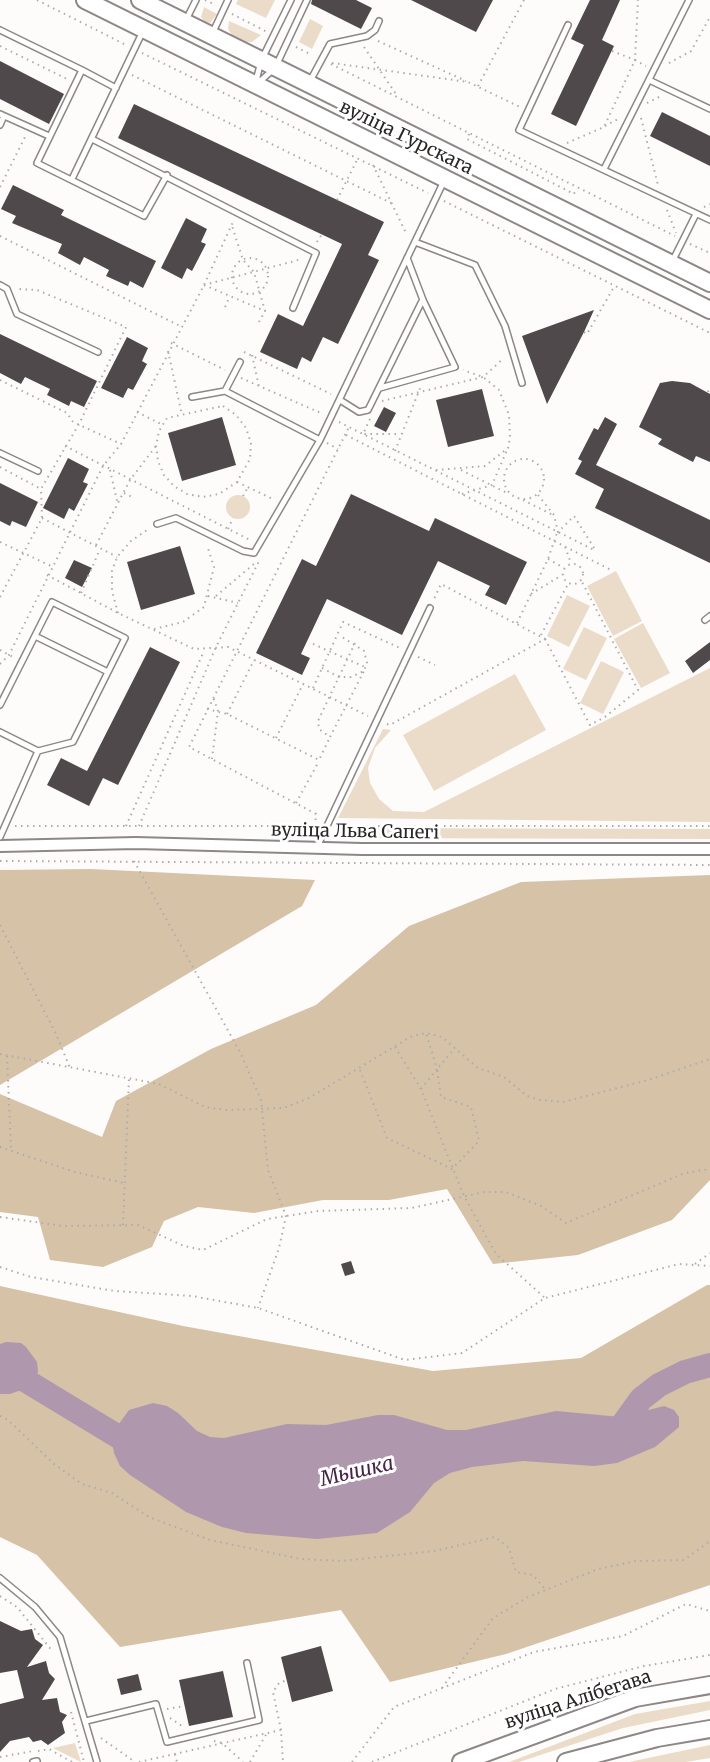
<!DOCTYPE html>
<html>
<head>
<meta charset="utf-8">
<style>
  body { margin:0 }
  canvas { display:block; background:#fefbfb }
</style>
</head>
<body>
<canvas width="710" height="1762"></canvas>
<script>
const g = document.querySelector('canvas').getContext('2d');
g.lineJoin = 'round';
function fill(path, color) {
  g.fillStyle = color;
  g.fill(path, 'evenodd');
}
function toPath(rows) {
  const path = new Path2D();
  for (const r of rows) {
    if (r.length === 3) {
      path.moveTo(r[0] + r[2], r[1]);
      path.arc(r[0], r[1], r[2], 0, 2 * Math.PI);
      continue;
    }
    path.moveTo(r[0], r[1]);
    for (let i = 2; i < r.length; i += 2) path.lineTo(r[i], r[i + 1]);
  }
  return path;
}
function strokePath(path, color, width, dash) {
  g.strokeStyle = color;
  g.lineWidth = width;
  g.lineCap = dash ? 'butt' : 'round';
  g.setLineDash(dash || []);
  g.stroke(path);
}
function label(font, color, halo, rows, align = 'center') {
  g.font = font + ' Merriweather,serif';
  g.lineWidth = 6;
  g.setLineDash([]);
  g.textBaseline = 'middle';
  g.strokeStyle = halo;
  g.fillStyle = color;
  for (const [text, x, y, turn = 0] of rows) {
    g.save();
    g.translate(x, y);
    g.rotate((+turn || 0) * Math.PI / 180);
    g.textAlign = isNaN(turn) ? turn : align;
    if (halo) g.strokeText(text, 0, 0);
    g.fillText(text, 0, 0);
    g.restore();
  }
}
fill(toPath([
  [238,0,275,0,266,18,236,4],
  [204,7,217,14,210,23,205,22,201,17],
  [310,19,323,26,312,49,299,42],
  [229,21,261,35,252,42,245,42,232,35,228,29],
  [238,507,12],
  [616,571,642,621,613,636,587,586],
  [567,595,590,606,569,647,547,636],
  [643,623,670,673,641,688,614,639],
  [584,627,607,638,586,680,563,669],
  [601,661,624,672,603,714,580,703],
  [710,668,710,822,338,818,383,729,391,730,375,748,368,768,370,783,379,799,393,811,424,812],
  [515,674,546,730,434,791,403,735],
  [336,828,710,829,710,839,345,838,337,833],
  [710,1701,710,1710,623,1728,519,1762,509,1762,635,1714],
  [75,1743,81,1762,53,1748],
  [710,1745,710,1758,686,1762,629,1762]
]), '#eadcc8');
fill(toPath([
  [91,869,315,880,302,906,0,1085,0,870],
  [710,875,710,1180,672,1220,578,1255,493,1264,447,1189,389,1200,323,1200,254,1213,198,1207,164,1221,152,1247,103,1267,50,1260,38,1217,0,1212,0,1094,102,1137,116,1101,211,1049,316,1005,409,926,521,882],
  [707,1285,710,1285,710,1585,506,1654,390,1682,341,1610,120,1647,37,1555,0,1537,0,1286,183,1326,433,1371,581,1358]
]), '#d6c2a7');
fill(toPath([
  [6,1342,21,1343,26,1347,37,1362,38,1371,36,1380,30,1387,10,1394,0,1394,0,1344],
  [153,1403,167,1406,178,1413,197,1431,210,1437,224,1438,287,1424,326,1425,378,1415,394,1415,447,1430,466,1430,556,1411,621,1417,664,1406,674,1410,679,1417,679,1427,655,1447,617,1463,594,1466,523,1461,472,1467,450,1473,434,1483,410,1512,377,1533,317,1539,246,1533,222,1527,186,1512,130,1475,120,1466,114,1453,112,1441,116,1428,129,1410]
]), '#af97ae');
strokePath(toPath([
  [0,1365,142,1451],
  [603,1429,611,1430,620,1428,641,1399,659,1385,685,1372,710,1365]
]), '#af97ae', 24);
fill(toPath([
  [312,0,356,0,372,8,361,29,311,4],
  [411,0,493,0,476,32],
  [590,0,620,0,602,40,614,46,576,126,551,114,584,45,571,39],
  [0,61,64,94,49,124,0,99],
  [134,104,384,222,368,255,379,260,338,344,323,337,311,362,302,357,297,369,260,352,278,314,303,326,342,244,118,138],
  [662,112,710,136,710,166,650,136],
  [13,185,64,210,61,215,156,261,143,288,130,281,128,286,106,276,109,270,84,257,80,265,58,253,62,244,12,223,16,216,1,209],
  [186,218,207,229,201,242,206,244,192,271,187,268,182,279,161,268],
  [594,310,584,332,547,404,522,336],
  [0,334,97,381,84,407,71,401,69,406,47,395,50,389,25,377,21,384,0,373],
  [127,337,148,348,142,361,147,364,133,390,128,388,123,398,101,388],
  [672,381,690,383,710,394,710,462,696,456,693,462,658,444,662,439,639,427,660,383],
  [482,389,494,436,448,447,436,400],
  [384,407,396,413,386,432,374,426],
  [222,417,236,465,182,481,168,433],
  [605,417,617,424,596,465,710,520,710,563,595,508,604,489,575,474,582,461,578,459,594,428,598,430],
  [68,458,89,469,83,482,88,484,74,511,69,508,64,519,43,508],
  [0,483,38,502,26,527,12,521,10,526,0,521],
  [351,494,429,531,435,518,527,562,506,605,485,595,490,586,438,561,402,635,327,599,301,654,310,658,302,675,256,653,302,559,316,566],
  [180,546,195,594,141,610,127,562],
  [74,560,92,568,82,587,65,578],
  [710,642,710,660,693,673,685,661],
  [150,647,180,662,118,785,103,778,89,806,47,785,61,758,87,771],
  [351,1261,355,1273,345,1276,341,1264],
  [0,1621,21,1631,32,1629,35,1639,43,1645,27,1667,46,1661,49,1673,55,1679,42,1700,57,1698,60,1712,67,1715,62,1722,65,1733,48,1745,41,1740,33,1742,29,1737,10,1741,0,1752,0,1704,24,1698,17,1670,0,1673],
  [321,1646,333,1691,292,1702,281,1657],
  [223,1671,233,1717,189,1726,179,1680],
  [138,1674,142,1690,121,1695,117,1679]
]), '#4f494b');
const lane = toPath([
  [186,20,196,0],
  [568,25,519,130,710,220],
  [0,30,82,70],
  [212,34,228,0],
  [649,80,710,109],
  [256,81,261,61,291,0],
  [258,83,275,68,307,0],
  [309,83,330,44,367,36,375,30,379,21],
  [116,88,82,70,37,163,144,216,167,175],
  [0,114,49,136],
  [0,125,4,116],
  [92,139,316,253,293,308],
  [604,169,689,0],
  [72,179,143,31],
  [415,242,475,265,505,326,522,383],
  [672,262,696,214],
  [0,285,7,289,17,314,98,352],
  [380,388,455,367,423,300],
  [225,391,240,362],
  [192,397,225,391,320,440,444,181],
  [340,400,359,412,368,410,421,303,423,300,407,258],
  [0,453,38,471],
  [157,524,176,518,243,551,254,553,320,440],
  [705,620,710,616],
  [35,636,108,672],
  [0,705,52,602,125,638,73,742,38,751,0,732],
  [0,837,38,751],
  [317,847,430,608],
  [0,1578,35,1607,60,1637,97,1762],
  [86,1721,156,1704,167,1742,259,1720,247,1663],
  [33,1762,37,1761]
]);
const street = toPath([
  [0,846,136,843,362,849,710,849]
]);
const secondary = toPath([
  [85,0,710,310],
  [140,0,710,283],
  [461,1762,635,1698,710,1685],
  [566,1762,657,1738,710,1729]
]);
strokePath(lane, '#8e8787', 8);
strokePath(street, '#8e8787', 14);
strokePath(secondary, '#8e8787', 20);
strokePath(toPath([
  [37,0,126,45],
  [205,0,216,5],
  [232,14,267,32],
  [378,41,466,81],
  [0,46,67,79],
  [296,47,312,55],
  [364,47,396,94],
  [612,51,635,60,638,0],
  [142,53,428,193],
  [332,63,468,82,520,107],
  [669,63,691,51,710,17],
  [331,64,675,236],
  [132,75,393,204],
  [478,86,524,0],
  [647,103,661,96],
  [641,118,658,185],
  [605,126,618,119],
  [469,134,467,139,574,194,576,188],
  [567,143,604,127,635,60,646,66],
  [373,165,407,235],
  [0,187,26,135],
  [337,200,358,158],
  [444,201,710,333],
  [704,207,710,204],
  [667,210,676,233],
  [0,236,180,326],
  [317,242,322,234],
  [690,244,710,253],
  [250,276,18],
  [204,285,265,311,254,272,243,260,232,226],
  [204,285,302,259],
  [225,307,230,296],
  [259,322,265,311],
  [584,332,587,334,615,285],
  [171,343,225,370],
  [168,351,182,415],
  [244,352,331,394],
  [252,355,259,387],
  [241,378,323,414],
  [0,380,67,413,73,422,121,444],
  [708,392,710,387],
  [382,401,483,377,504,358],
  [223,406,236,415,246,428,251,443,250,459,237,482,219,494,203,497,187,494,174,486,164,475,158,461,156,446,159,431,167,418,223,406],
  [137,412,163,425],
  [370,419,363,434,400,434],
  [339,422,596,551],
  [346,435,611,570],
  [327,443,338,449],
  [65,446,250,540],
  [395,451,421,386],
  [524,479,20],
  [0,467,41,489,79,424,126,327,37,290,18,289],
  [110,470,118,505],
  [436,470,485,466,508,448,510,438,509,415,499,390,483,377,463,370],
  [461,470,509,494],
  [237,482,275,500],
  [124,493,132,497],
  [462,494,492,485,507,450],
  [538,495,554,515,558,532,574,516,596,551],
  [243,496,248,487],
  [523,500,553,515],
  [42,518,117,557],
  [228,529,233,518],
  [0,542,51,566],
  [96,545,130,480,156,446],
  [565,547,571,563],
  [548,559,564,568],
  [573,574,10],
  [47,575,118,613,194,649,228,647,368,716],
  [81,593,100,549],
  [531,594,562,575],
  [208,596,238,603],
  [216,596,255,563],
  [0,597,42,518,41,490],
  [118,613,112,591,112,571,117,557,131,541,150,528],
  [517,623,548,559,557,533],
  [154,629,183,622,204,607,214,567,207,545],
  [541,635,568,584],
  [545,639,590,725,605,717,638,690,581,580],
  [355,643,318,721,319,729,330,737,364,671],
  [313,644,365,667],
  [0,650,13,657],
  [418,657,435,665],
  [0,664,9,655,103,466,121,444,204,285,233,222],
  [322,668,339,677,351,677,364,671,367,663,364,651,339,635],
  [313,688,343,622,400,648],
  [207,709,227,714,319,760,330,737],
  [227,714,254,660],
  [387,724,390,725,545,639,441,584,433,601],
  [276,738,303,684],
  [212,759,218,711,213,697],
  [296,803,319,761],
  [15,826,315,826],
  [126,826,204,651],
  [139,826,216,647,259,561],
  [315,826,316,814,189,747,349,427],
  [336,826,710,826],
  [0,861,710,865],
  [134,861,240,1052,261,1100,268,1170,286,1216,279,1248,258,1308],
  [0,925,56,1034,70,1068],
  [395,1047,421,1089,464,1196,496,1254,545,1298],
  [0,1054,159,1084,205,1107,226,1110,284,1108,309,1098,412,1036,426,1033,442,1037,478,1068,504,1077,527,1096,540,1100,563,1102,648,1080,710,1059],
  [7,1056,11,1149],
  [360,1070,387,1138,452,1169,479,1141,471,1107,441,1097,437,1069,455,1048],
  [421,1089,437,1069,426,1033],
  [0,1147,75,1172,124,1183],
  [0,1217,63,1226,138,1225,184,1246,203,1250,267,1219,318,1211,412,1208,484,1192,506,1192,541,1206,566,1223,685,1173,710,1169],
  [123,1225,129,1078],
  [695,1264,710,1253],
  [0,1267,31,1277,115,1291,192,1296,258,1308,405,1360,462,1353,545,1298,679,1264,710,1266],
  [0,1416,8,1420,54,1464,82,1484,112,1493,149,1517,210,1540,301,1559,342,1561,434,1551,495,1537,509,1548,516,1572,533,1575,546,1590],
  [0,1596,17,1607,53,1652],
  [442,1688,493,1618,528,1597,598,1569,636,1561,684,1560,710,1541],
  [167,1709,185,1706],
  [71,1712,84,1762],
  [170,1718,185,1728],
  [281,1730,273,1692,279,1683,287,1680],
  [101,1738,135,1762],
  [214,1741,222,1743,243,1762],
  [38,1751,49,1749,72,1762],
  [175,1754,177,1762],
  [0,1757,33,1751],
  [139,1762,281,1730,283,1762],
  [250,1762,267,1733],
  [352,1762,394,1707,534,1652,623,1636,686,1604,710,1611],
  [372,1762,555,1689,644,1666,710,1655]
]), '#aeabab', 2, [1.5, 4.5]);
strokePath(lane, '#fff', 5);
strokePath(street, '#fff', 10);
strokePath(secondary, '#fff', 16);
label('18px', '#292726', '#fff', [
  ["вуліца Гурскага",406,138,26],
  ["вуліца Льва Сапегі",355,832,1],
  ["вуліца Алібегава",578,1700,-18]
]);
label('italic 20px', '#482547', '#fff', [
  ["Мышка",357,1472,-13]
]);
</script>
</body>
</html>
